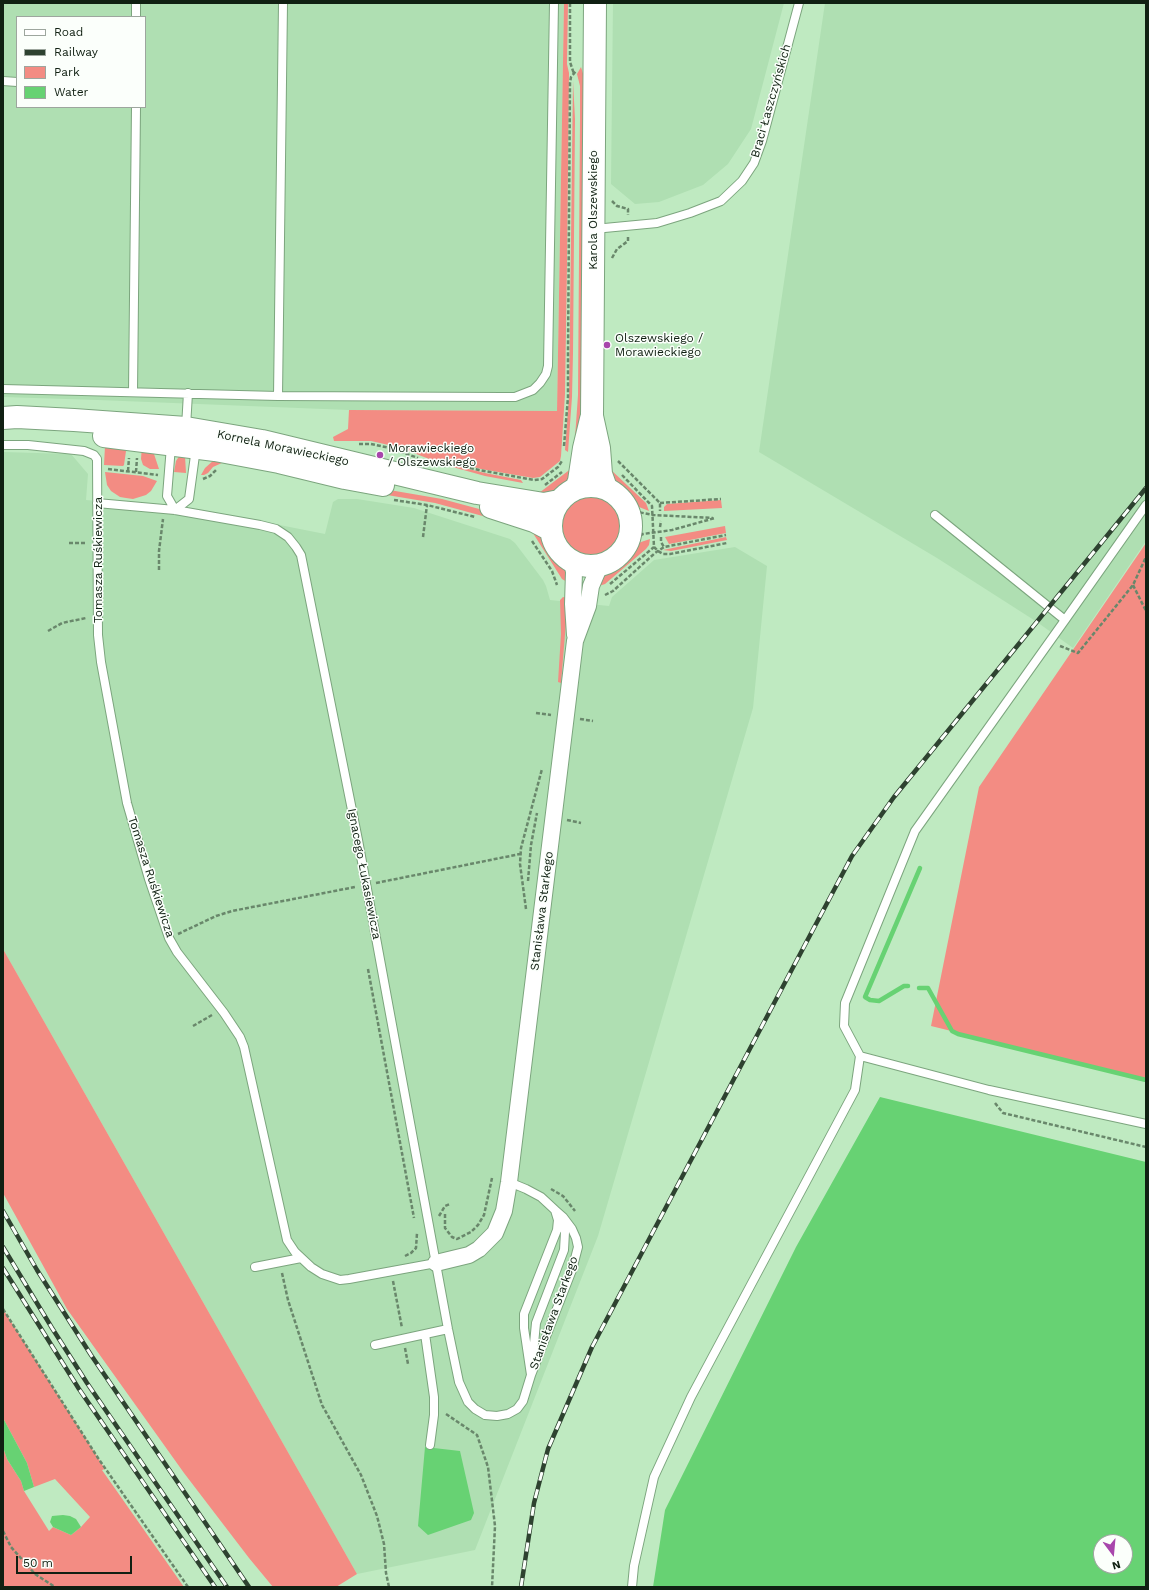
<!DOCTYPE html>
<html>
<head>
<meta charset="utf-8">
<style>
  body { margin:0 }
  #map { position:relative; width:1149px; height:1590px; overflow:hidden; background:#bfeac1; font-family:"Work Sans",sans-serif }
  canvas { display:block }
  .frame { position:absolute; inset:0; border:4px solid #102012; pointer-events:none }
  .legend { position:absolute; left:16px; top:16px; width:130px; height:92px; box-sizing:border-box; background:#fbfffb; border:1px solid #9da69e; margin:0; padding:5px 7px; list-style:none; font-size:12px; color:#102012 }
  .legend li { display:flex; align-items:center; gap:8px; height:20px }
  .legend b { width:20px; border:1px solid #9da69e }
  .north { position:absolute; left:1093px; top:1534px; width:40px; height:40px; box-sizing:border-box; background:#fbfffb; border:1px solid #9da69e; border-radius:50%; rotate:164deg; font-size:11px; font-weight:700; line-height:16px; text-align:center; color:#102012 }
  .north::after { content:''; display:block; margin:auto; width:14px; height:18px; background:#a846ac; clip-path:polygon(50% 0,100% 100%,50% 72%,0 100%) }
  .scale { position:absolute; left:16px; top:1556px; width:116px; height:18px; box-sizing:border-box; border:2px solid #102012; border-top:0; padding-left:5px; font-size:12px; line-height:14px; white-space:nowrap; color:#102012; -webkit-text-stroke:3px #fbfffb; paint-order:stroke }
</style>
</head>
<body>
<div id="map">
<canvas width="1149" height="1590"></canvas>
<div class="frame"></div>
<ul class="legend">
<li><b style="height:5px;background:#fff"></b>Road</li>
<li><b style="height:5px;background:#2e4230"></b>Railway</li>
<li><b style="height:11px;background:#f38c83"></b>Park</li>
<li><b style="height:11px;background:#67d273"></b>Water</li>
</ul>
<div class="north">N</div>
<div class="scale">50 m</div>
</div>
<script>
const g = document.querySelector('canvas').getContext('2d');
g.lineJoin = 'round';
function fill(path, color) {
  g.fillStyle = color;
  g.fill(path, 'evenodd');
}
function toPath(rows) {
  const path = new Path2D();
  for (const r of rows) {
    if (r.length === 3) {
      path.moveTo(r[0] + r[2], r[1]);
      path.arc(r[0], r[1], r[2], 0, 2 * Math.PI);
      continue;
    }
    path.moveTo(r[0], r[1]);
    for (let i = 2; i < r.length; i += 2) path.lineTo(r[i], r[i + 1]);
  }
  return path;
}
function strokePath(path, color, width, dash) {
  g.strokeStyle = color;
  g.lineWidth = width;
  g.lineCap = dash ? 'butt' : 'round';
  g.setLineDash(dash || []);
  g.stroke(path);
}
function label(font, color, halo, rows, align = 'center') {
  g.font = font + ' "Work Sans",sans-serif';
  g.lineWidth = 3;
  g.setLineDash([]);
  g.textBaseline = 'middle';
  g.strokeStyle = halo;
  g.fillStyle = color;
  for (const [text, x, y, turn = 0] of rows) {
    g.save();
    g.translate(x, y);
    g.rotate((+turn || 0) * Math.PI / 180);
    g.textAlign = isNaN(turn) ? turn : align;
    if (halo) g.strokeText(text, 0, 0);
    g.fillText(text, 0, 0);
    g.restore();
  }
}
fill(toPath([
  [3,3,564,3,557,411,349,410,98,400,3,397],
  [17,17,145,17,145,107,17,107],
  [613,3,784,3,751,129,728,164,703,185,659,202,635,204,611,184],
  [825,3,1146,3,1146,541,1073,648,1037,622,937,558,759,452],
  [3,452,71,454,88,474,86,500,178,508,229,515,325,534,333,502,338,499,357,499,414,508,510,539,515,543,543,580,546,586,550,600,609,606,612,597,654,560,735,547,767,566,753,708,598,1236,475,1550,357,1574,3,949]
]), '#afdfb2');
fill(toPath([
  [564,3,568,3,567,64,569,73,567,265,565,394,561,456,560,461,540,477,533,478,481,469,446,459,443,460,442,464,401,448,380,443,371,441,334,441,333,437,348,429,349,410,557,411],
  [581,67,585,80,584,394,579,452,574,452,578,395,580,120,580,86,577,74],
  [573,81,575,119,573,353,572,397,568,452,565,450,569,396],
  [142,445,151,450,154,454,159,469,150,469,143,465,141,459],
  [105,446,124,448,126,451,124,465,123,466,104,465],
  [180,455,185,456,186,473,174,472,176,461],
  [214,460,442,499,483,510,490,518,435,503,381,494,224,462,213,467,208,473,204,475,201,475,205,468],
  [452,465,485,473,521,480,523,483,485,476,449,466],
  [572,468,569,484,564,488,558,493,536,497,539,493],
  [609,468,646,503,649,511,634,505,615,486],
  [105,472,143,476,157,481,151,491,146,495,133,499,126,498,120,497,111,491,107,485],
  [590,526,32],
  [721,500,722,508,664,511,664,507,667,504],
  [725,526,726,533,669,544,665,537],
  [531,530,544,536,554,554,565,568,567,574,567,582,562,579],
  [726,537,727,540,671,551,663,550],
  [650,539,649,545,646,549,605,584,599,586,603,574,620,562,635,546,641,542],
  [1146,543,1146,1079,931,1026,979,787],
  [563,597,568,598,561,683,558,682,561,634,560,600],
  [3,949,357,1574,336,1587,273,1587,249,1558,184,1473,67,1309,3,1193],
  [3,1309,105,1469,102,1470,184,1587,3,1587,3,1447,7,1459,21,1481,24,1491,49,1531,53,1527,71,1535,81,1527,90,1517,55,1479,34,1487,27,1463,3,1418]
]), '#f38c83');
fill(toPath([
  [880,1097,1146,1162,1146,1587,653,1587,665,1510,796,1247],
  [1101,1542,1125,1542,1125,1566,1101,1566],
  [3,1418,27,1463,34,1487,24,1491,21,1481,7,1459,3,1447],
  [425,1447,460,1451,474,1513,471,1520,428,1535,418,1526],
  [63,1515,70,1516,76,1519,81,1527,71,1535,53,1527,50,1522,52,1516]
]), '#67d273');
strokePath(toPath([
  [908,986,904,986,879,1001,870,1000,865,997,920,868],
  [919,988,928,988,952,1031,958,1034,1146,1080]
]), '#67d273', 4.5);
const lane = toPath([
  [283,3,278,396,502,397,515,397,533,390,540,383,546,374,548,366,554,3],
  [136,17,136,3],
  [3,81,17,82],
  [594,229,657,223,690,213,721,201,742,181,754,163,762,141,799,3],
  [3,389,278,396],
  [133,392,136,107],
  [186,427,188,393],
  [3,445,28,445,84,451,94,455,97,459,98,635,101,662,127,803,149,879,169,938,177,952,224,1013,240,1037,244,1047,287,1240,295,1252,311,1267,322,1274,340,1280,349,1279,436,1263],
  [171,446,167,496,175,510],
  [97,503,175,510,260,525,276,529,288,537,296,547,301,555,358,840,448,1329,459,1382,468,1402,475,1409,485,1415,497,1416,508,1414,517,1409,523,1401,531,1375,536,1323,564,1250,565,1232,561,1220,555,1210,541,1197,526,1189,509,1182],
  [175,510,189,499,196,448],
  [935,515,1065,620,1146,505],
  [1065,620,915,831,845,1003,844,1026,860,1056,989,1090,1146,1124],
  [555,1210,563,1217,572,1229,576,1238,578,1247,572,1270,531,1375,524,1328,524,1314,557,1230,558,1220,555,1210],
  [255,1267,301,1258],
  [425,1334,434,1397,434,1415,430,1445],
  [375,1345,448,1329],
  [632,1587,634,1566,654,1477,691,1397,855,1090,860,1056]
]);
const street = toPath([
  [572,561,574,572,573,604,575,635],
  [436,1263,469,1255,479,1249,495,1233,504,1211,509,1182,575,641,588,606,591,586,600,565]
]);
const secondary = toPath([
  [595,3,592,416,599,448,601,474,606,488],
  [3,418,17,417,74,420,186,428,262,441,477,493,544,504,559,501],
  [104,436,215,450,279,462,345,478,383,485],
  [591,526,40],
  [576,488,579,481,584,448,591,419],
  [491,507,534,521,551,530]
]);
strokePath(lane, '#7ca57e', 10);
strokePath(street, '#7ca57e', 18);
strokePath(secondary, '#7ca57e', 24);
strokePath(toPath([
  [570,3,570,62,574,74],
  [612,201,617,206,628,209,628,215],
  [612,258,617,249,628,241,628,236],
  [359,444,371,444,390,448,418,458],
  [564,446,568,397,568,353,570,83,571,77,576,71],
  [618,461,660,503,660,511],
  [444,467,446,462,479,470,534,480,542,479,558,467,562,461],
  [108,469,158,475],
  [128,471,129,458],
  [136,472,137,458],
  [622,475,652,506,654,547,658,551,663,554,670,554,727,543],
  [203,479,210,476,216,470],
  [545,485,562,472],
  [394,500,427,505,475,517],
  [660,503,721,499],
  [628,510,653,515,713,518],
  [660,527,661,521],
  [423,537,427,505],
  [661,537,661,542,664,547],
  [629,540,643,534,672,530,715,518],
  [532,541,552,571,557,585],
  [69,543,86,543],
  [159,570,159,551,163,519],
  [610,584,654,547],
  [1133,585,1146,611],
  [605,595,613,591,655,553,664,547,726,535],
  [48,631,62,623,86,618],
  [1060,646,1078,653,1133,585,1146,557],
  [536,713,551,715],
  [580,719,593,721],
  [567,820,581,823],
  [528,881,531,845,537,813],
  [376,883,520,854],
  [526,909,520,864,521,848,542,769],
  [178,934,216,916,232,911,355,887,354,886],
  [368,969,414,1218],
  [193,1026,212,1015],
  [995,1103,1003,1113,1146,1147],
  [551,1189,563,1196,575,1211],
  [445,1214,445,1228,452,1237,457,1239,471,1232,478,1225,484,1215,492,1178],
  [439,1216,445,1206,450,1204],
  [405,1256,411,1253,416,1248,417,1233],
  [282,1273,288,1300,322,1405,361,1475,377,1516,384,1544,386,1573,389,1587],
  [393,1281,402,1328],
  [3,1309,98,1458,188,1587],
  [405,1348,408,1364],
  [446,1414,477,1435,488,1467,495,1526,492,1587],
  [3,1531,11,1547,35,1574,55,1587]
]), '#69876b', 2.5, [4, 2]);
strokePath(lane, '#fff', 8);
strokePath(street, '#fff', 16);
strokePath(secondary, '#fff', 22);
const rail = toPath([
  [3,1211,37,1270,91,1355,249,1587],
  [3,1247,52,1328,87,1383,227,1587],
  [3,1268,79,1389,215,1587],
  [521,1587,534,1503,548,1449,592,1347,852,856,894,797,1146,488]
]);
strokePath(rail, '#2e4230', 4.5);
strokePath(rail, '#fbfffb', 3, [9]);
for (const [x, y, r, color] of [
  [607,345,4,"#a846ac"],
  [380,455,4,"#a846ac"]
]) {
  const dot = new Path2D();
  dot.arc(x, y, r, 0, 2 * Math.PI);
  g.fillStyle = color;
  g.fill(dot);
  strokePath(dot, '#fbfffb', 1.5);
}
label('12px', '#102012', '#fbfffb', [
  ["Braci Łaszczyńskich",771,101,-74],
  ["Karola Olszewskiego",593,210,-90],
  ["Kornela Morawieckiego",283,448,12],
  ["Tomasza Ruśkiewicza",98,560,-90],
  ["Ignacego Łukasiewicza",364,874,79],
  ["Tomasza Ruśkiewicza",151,877,72],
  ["Stanisława Starkego",542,911,-83],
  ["Stanisława Starkego",554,1313,-70]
]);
label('12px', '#102012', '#fbfffb', [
  ["Olszewskiego /",615,338],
  ["Morawieckiego",615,352],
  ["Morawieckiego",388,448],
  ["/ Olszewskiego",388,462]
], 'left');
</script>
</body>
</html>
